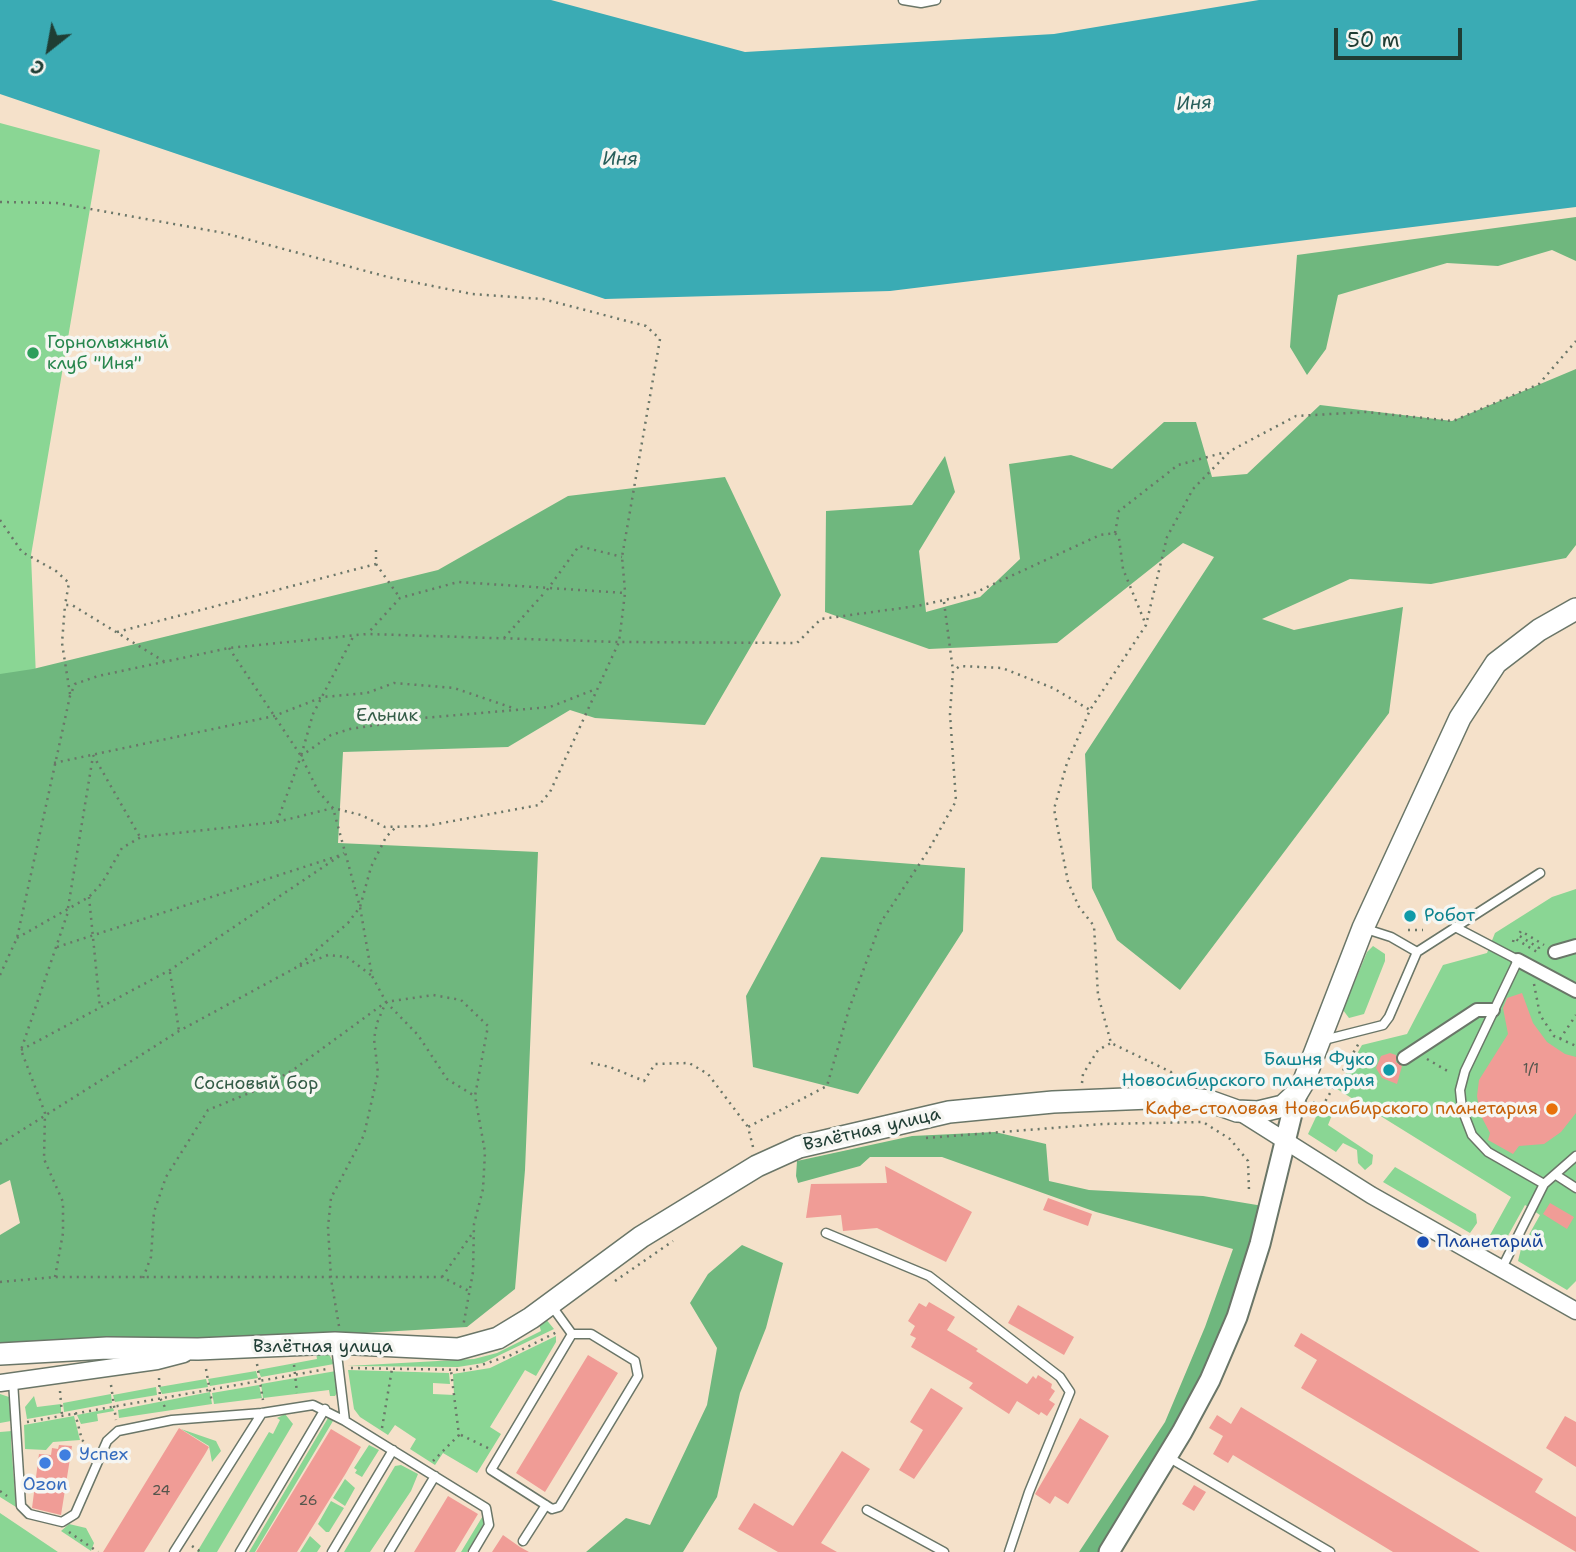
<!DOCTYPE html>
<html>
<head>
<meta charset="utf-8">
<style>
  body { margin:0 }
  #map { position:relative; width:1576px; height:1552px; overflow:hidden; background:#f5e1ca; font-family:"Shantell Sans",sans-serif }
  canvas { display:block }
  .north { position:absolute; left:14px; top:14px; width:70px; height:70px; -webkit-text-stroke:5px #f6f6f2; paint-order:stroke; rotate:211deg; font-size:19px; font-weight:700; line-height:28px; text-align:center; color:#1f3d34 }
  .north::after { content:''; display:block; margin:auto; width:24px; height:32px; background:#1f3d34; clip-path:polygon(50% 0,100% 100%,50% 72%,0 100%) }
  .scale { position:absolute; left:1334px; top:28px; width:128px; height:32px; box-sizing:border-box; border:4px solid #1f3d34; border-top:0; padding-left:9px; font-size:21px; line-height:24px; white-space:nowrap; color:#1f3d34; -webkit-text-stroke:5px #f6f6f2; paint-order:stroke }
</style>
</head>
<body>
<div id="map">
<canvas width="1576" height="1552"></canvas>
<div class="north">С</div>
<div class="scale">50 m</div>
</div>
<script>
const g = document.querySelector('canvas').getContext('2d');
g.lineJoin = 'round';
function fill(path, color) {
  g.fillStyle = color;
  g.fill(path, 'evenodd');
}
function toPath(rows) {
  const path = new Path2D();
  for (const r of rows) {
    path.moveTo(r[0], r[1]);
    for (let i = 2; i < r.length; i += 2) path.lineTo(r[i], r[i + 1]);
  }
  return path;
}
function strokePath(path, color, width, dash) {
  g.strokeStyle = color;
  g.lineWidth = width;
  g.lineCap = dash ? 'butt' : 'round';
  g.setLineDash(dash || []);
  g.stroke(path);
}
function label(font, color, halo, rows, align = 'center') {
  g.font = font + ' "Shantell Sans",sans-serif';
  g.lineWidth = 7;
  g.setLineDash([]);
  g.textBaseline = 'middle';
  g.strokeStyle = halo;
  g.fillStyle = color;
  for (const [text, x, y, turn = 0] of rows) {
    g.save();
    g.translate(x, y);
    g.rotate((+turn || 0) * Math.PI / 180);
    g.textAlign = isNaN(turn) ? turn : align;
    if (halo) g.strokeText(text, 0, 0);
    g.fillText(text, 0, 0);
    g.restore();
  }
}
fill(toPath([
  [0,123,100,150,31,555,37,702,0,884],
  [1576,889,1576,1281,1567,1290,1518,1261,1521,1249,1540,1215,1525,1205,1504,1243,1493,1243,1490,1235,1511,1197,1337,1089,1362,1045,1407,1034,1443,965,1487,953,1495,933,1552,897],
  [1373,946,1385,954,1385,961,1364,1014,1349,1018,1343,1010,1367,952],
  [1323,1102,1334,1110,1328,1125,1373,1155,1372,1164,1365,1170,1358,1163,1357,1150,1343,1143,1336,1152,1308,1134],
  [1395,1167,1476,1214,1477,1223,1470,1233,1383,1182],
  [537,1317,545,1318,554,1329,483,1363,458,1367,347,1366,474,1359,497,1353,541,1331],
  [556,1336,556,1342,536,1376,525,1370,490,1427,501,1434,477,1473,443,1453,435,1465,410,1449,416,1439,395,1425,388,1435,360,1417,354,1409,348,1370,449,1373,450,1384,433,1383,433,1394,454,1395,453,1374,490,1368],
  [328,1352,334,1364,261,1377,258,1370,317,1359,316,1353],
  [256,1371,258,1378,210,1386,208,1379],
  [336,1371,338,1391,335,1396,330,1396,329,1390,263,1398,261,1384],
  [206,1379,208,1387,162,1394,159,1387],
  [259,1385,262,1398,214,1404,212,1393],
  [156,1387,157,1395,115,1402,113,1395],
  [210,1392,212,1404,119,1418,118,1410],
  [0,1394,9,1397,11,1421,0,1423],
  [111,1394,112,1403,64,1412,63,1403],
  [34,1396,37,1407,61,1404,61,1413,27,1419,25,1407],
  [113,1408,114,1411,97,1414,98,1421,81,1424,77,1415],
  [285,1414,293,1424,217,1552,197,1552,269,1432,273,1434,280,1420,277,1418],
  [74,1416,80,1440,53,1442,46,1450,25,1449,24,1425],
  [328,1418,333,1421,255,1552,249,1552],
  [181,1429,216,1441,221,1451,212,1462,209,1446],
  [12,1431,11,1442,16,1507,0,1497,0,1432],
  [369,1445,379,1450,362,1477,355,1473,357,1470,354,1468],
  [401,1465,418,1474,411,1491,370,1552,344,1552,395,1466],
  [345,1479,355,1488,345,1506,333,1498],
  [331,1501,344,1508,329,1532,326,1532,318,1524],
  [0,1513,58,1552,0,1552],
  [484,1514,486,1520,467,1552,461,1552],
  [69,1524,86,1528,94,1543,91,1551,61,1531],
  [310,1536,321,1546,317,1552,300,1552]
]), '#8ad694');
fill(toPath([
  [1576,217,1576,261,1552,250,1498,266,1447,263,1338,295,1326,349,1307,375,1290,347,1297,255],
  [1576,369,1576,545,1566,558,1431,584,1350,579,1262,619,1294,630,1403,607,1389,713,1180,990,1117,940,1092,888,1085,754,1214,557,1183,543,1057,643,929,649,825,612,826,511,912,505,945,456,955,492,919,551,926,612,980,597,1020,559,1009,464,1071,455,1112,469,1164,422,1196,422,1212,477,1247,474,1320,405,1452,421],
  [725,477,781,595,705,725,595,718,570,710,508,747,343,752,338,843,538,852,525,1170,515,1289,467,1327,123,1347,0,1345,0,1235,20,1223,10,1180,0,1185,0,674,33,669,438,570,568,496],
  [821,857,965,868,963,931,858,1094,753,1067,746,996],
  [995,1132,1046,1144,1049,1181,1089,1190,1203,1196,1263,1206,1232,1313,1203,1380,1101,1552,1079,1552,1165,1422,1205,1327,1233,1249,1096,1212,942,1157,870,1157,860,1166,798,1183,796,1176,797,1161,912,1136],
  [742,1245,783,1263,766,1328,740,1393,717,1497,683,1552,586,1552,626,1518,650,1525,707,1405,717,1348,690,1303,708,1274]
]), '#6fb77e');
fill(toPath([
  [0,0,551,0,745,52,1054,34,1259,0,1576,0,1576,207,890,291,605,299,0,94]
]), '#3aabb4');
fill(toPath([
  [1522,993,1533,1023,1547,1042,1565,1054,1576,1057,1576,1113,1561,1132,1544,1144,1519,1146,1513,1154,1488,1140,1490,1133,1480,1114,1477,1096,1479,1080,1508,1034,1503,1008,1507,998],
  [1390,1053,1396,1055,1396,1062,1402,1066,1397,1084,1382,1078,1376,1068,1381,1056],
  [885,1166,972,1212,946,1262,877,1228,843,1231,841,1215,806,1218,811,1184,887,1183],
  [1048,1198,1092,1214,1088,1226,1043,1210],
  [1550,1203,1574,1217,1567,1229,1543,1214],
  [929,1302,955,1317,947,1330,978,1349,976,1351,1027,1384,1033,1376,1036,1379,1038,1375,1052,1384,1051,1388,1055,1391,1049,1400,1055,1404,1047,1416,1041,1412,1039,1415,1017,1401,1009,1414,969,1388,973,1383,911,1347,916,1338,910,1335,915,1326,908,1321,919,1303,926,1307],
  [1018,1305,1074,1337,1064,1355,1008,1323],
  [1301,1333,1543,1479,1535,1492,1576,1517,1576,1552,1301,1388,1317,1360,1294,1346],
  [588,1355,618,1373,545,1492,516,1473],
  [931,1388,963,1408,914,1479,899,1470,923,1430,910,1422],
  [1241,1407,1480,1552,1393,1552,1233,1455,1228,1463,1213,1454,1223,1436,1209,1428,1217,1415,1231,1424],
  [1565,1416,1576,1422,1576,1467,1546,1448],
  [1080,1418,1109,1436,1068,1504,1055,1496,1050,1504,1035,1494],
  [179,1428,209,1447,205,1454,144,1552,103,1552],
  [331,1429,361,1447,346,1473,297,1552,256,1552],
  [59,1445,72,1446,61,1515,32,1508,39,1454,51,1455,52,1448,58,1449],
  [842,1451,870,1469,821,1543,837,1552,778,1552,738,1529,754,1503,793,1526],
  [1194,1485,1206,1492,1194,1511,1182,1504],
  [448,1496,478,1514,455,1552,414,1552],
  [503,1535,520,1547,529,1552,492,1552]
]), '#f09c96');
const service = toPath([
  [903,0,921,3,936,0],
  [1455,927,1518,960,1465,1071,1460,1090,1462,1109,1472,1135,1488,1152,1544,1184,1502,1268],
  [1363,928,1391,937,1417,952],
  [1324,1040,1383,1025,1389,1017,1417,952,1540,873],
  [1556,1175,1576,1188],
  [1544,1184,1576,1156],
  [826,1233,929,1276,1060,1377,1070,1392,1029,1492,1009,1552],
  [551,1305,572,1334,491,1470,552,1509,559,1507,638,1376,635,1361,591,1334,572,1334],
  [336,1346,345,1421,486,1508,489,1525,473,1552],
  [13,1381,21,1506,29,1514,62,1522,75,1514,107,1441,118,1431,172,1420,262,1413,313,1405,345,1421],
  [1168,1457,1330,1552],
  [867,1510,944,1552],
  [523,1541,546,1505],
  [174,1552,262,1413],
  [240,1552,325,1409],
  [332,1552,393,1450],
  [389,1552,435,1476]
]);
const pedestrian = toPath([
  [1555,952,1576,946],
  [1518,960,1576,991],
  [1404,1058,1477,1010,1493,1010]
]);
const minor = toPath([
  [1238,1111,1371,1195,1576,1311],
  [0,1383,157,1361,184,1354]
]);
const tertiary = toPath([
  [1109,1552,1182,1432,1210,1380,1237,1317,1260,1244,1297,1093]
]);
const secondary = toPath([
  [0,1354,107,1348,198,1349,335,1343,458,1349,498,1338,531,1318,641,1237,757,1166,799,1147,949,1112,1053,1102,1174,1097,1209,1101,1237,1111,1258,1112,1283,1106,1297,1093,1303,1083,1363,928,1460,718,1496,663,1539,630,1576,609]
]);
strokePath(service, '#6a7668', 11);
strokePath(pedestrian, '#6a7668', 16);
strokePath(minor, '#6a7668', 19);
strokePath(tertiary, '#6a7668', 23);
strokePath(secondary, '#6a7668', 24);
strokePath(toPath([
  [0,202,57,203,224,233,388,277,472,294,543,299,646,326,660,339,622,557,625,591],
  [0,520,22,552,56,571,69,583,65,605],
  [1115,533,1119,511,1178,465,1226,452],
  [376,550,376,564,400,598],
  [547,590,579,546,622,557],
  [944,602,953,671],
  [117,632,376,564],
  [504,638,546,591],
  [229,648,301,756],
  [70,694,62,643,65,605,72,605,165,662],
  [93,755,140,837],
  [54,763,274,716,323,697,367,693,394,683,454,688,516,709],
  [277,822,301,756,331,735,350,729,423,718,550,707,596,689],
  [89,897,100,1008],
  [68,908,93,756],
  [1408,930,1423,930],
  [17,938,89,897,102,883,122,848,141,837,277,822,333,808,361,815,385,827,426,826,539,805,550,792,619,642,625,593,458,582,400,598,368,633],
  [1513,942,1514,938,1537,952,1539,948,1518,935,1521,931,1544,945],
  [57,947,341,855],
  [300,966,328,955,347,957,372,976],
  [170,972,179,1031],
  [0,975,17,938,70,696,75,684,98,676,229,648,367,634,619,642,797,643,821,619,917,606,972,594,1100,535,1115,533,1119,538,1123,569,1146,625],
  [1534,984,1540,1015,1554,1036,1576,1046],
  [386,1002,418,1035,447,1079,473,1095],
  [1560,1039,1576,1015],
  [21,1050,170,970,344,853],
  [1427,1059,1451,1073],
  [591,1063,610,1067,644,1081,655,1064,689,1063,708,1074,748,1127],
  [1172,1080,1171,1072,1111,1043,1098,995,1094,926,1079,907,1068,882,1054,809,1067,763,1090,710,1146,625,1167,537,1193,489,1230,451,1296,416,1366,412,1453,421,1539,384,1576,341],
  [1082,1083,1083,1074,1098,1050,1111,1043],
  [1313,1102,1337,1116],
  [1322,1107,1359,1043],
  [926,1138,1103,1124,1203,1122,1230,1139,1248,1161,1249,1191],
  [0,1144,179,1031,297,967,348,923,360,907,371,867,386,837,396,827],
  [753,1147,748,1127,827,1086,849,1009,881,922,928,851,956,801,950,714,953,671,960,666,1002,668,1053,688,1090,710],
  [55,1277,63,1233,63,1202,44,1159,45,1113,21,1050,69,909],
  [442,1277,474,1231],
  [143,1278,151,1257,154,1212,166,1177,208,1110,259,1089,293,1070,386,1002,433,995,461,1000,488,1026,475,1096,485,1152,483,1189,474,1224,473,1272,463,1327],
  [615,1281,673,1241],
  [0,1282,55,1277,442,1277,469,1291],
  [339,1326,331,1279,328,1227,331,1198,364,1135,378,1073,374,1039,377,1023,386,1002,372,976,360,907,333,808,318,791,301,756,313,714,353,637],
  [257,1364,263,1400],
  [294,1365,297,1393],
  [351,1368,467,1370,511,1355,557,1332],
  [206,1369,212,1403],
  [159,1378,160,1398,166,1409],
  [111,1385,116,1420],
  [60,1391,62,1415],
  [75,1413,82,1440,90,1447],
  [27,1422,327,1369],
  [382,1428,392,1369],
  [461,1435,490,1449],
  [433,1461,459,1435,451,1371],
  [0,1491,7,1496],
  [69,1532,98,1552],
  [192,1546,201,1552]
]), '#6a7668', 2.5, [2, 5]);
strokePath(service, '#fff', 8);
strokePath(pedestrian, '#fff', 12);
strokePath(minor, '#fff', 16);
strokePath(tertiary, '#fff', 19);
strokePath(secondary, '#fff', 21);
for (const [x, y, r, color] of [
  [33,353,7,"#2e9e5b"],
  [1410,916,7,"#0f9aa8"],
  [1389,1070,7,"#0f9aa8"],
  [1552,1109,7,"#e8710a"],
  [1423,1242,7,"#1a4fb4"],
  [65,1455,7,"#3f7fe0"],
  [45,1463,7,"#3f7fe0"]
]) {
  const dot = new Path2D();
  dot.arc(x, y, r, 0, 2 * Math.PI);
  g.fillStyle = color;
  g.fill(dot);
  strokePath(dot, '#f6f6f2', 2.5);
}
label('14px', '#53554c', null, [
  ["1/1",1531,1069],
  ["24",161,1491],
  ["26",308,1501]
]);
label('18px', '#27864d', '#f6f6f2', [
  ["Горнолыжный",47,343],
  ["клуб \"Иня\"",47,364]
], 'left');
label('18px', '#345c47', '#f6f6f2', [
  ["Ельник",387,716],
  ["Сосновый бор",256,1084]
]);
label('18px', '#0d838f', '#f6f6f2', [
  ["Робот",1424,916],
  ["Башня Фуко",1375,1060,"right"],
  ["Новосибирского планетария",1375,1081,"right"]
], 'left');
label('18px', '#c56008', '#f6f6f2', [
  ["Кафе-столовая Новосибирского планетария",1538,1109]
], 'right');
label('18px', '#1f3d34', '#f6f6f2', [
  ["Взлётная улица",872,1130,-13],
  ["Взлётная улица",323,1347]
]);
label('18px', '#164399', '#f6f6f2', [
  ["Планетарий",1437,1242]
], 'left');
label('18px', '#366cbe', '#f6f6f2', [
  ["Успех",79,1455],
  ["Ozon",45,1485,"center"]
], 'left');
label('italic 19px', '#275e5a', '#f6f6f2', [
  ["Иня",1194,104,-3],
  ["Иня",620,160]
]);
</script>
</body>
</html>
